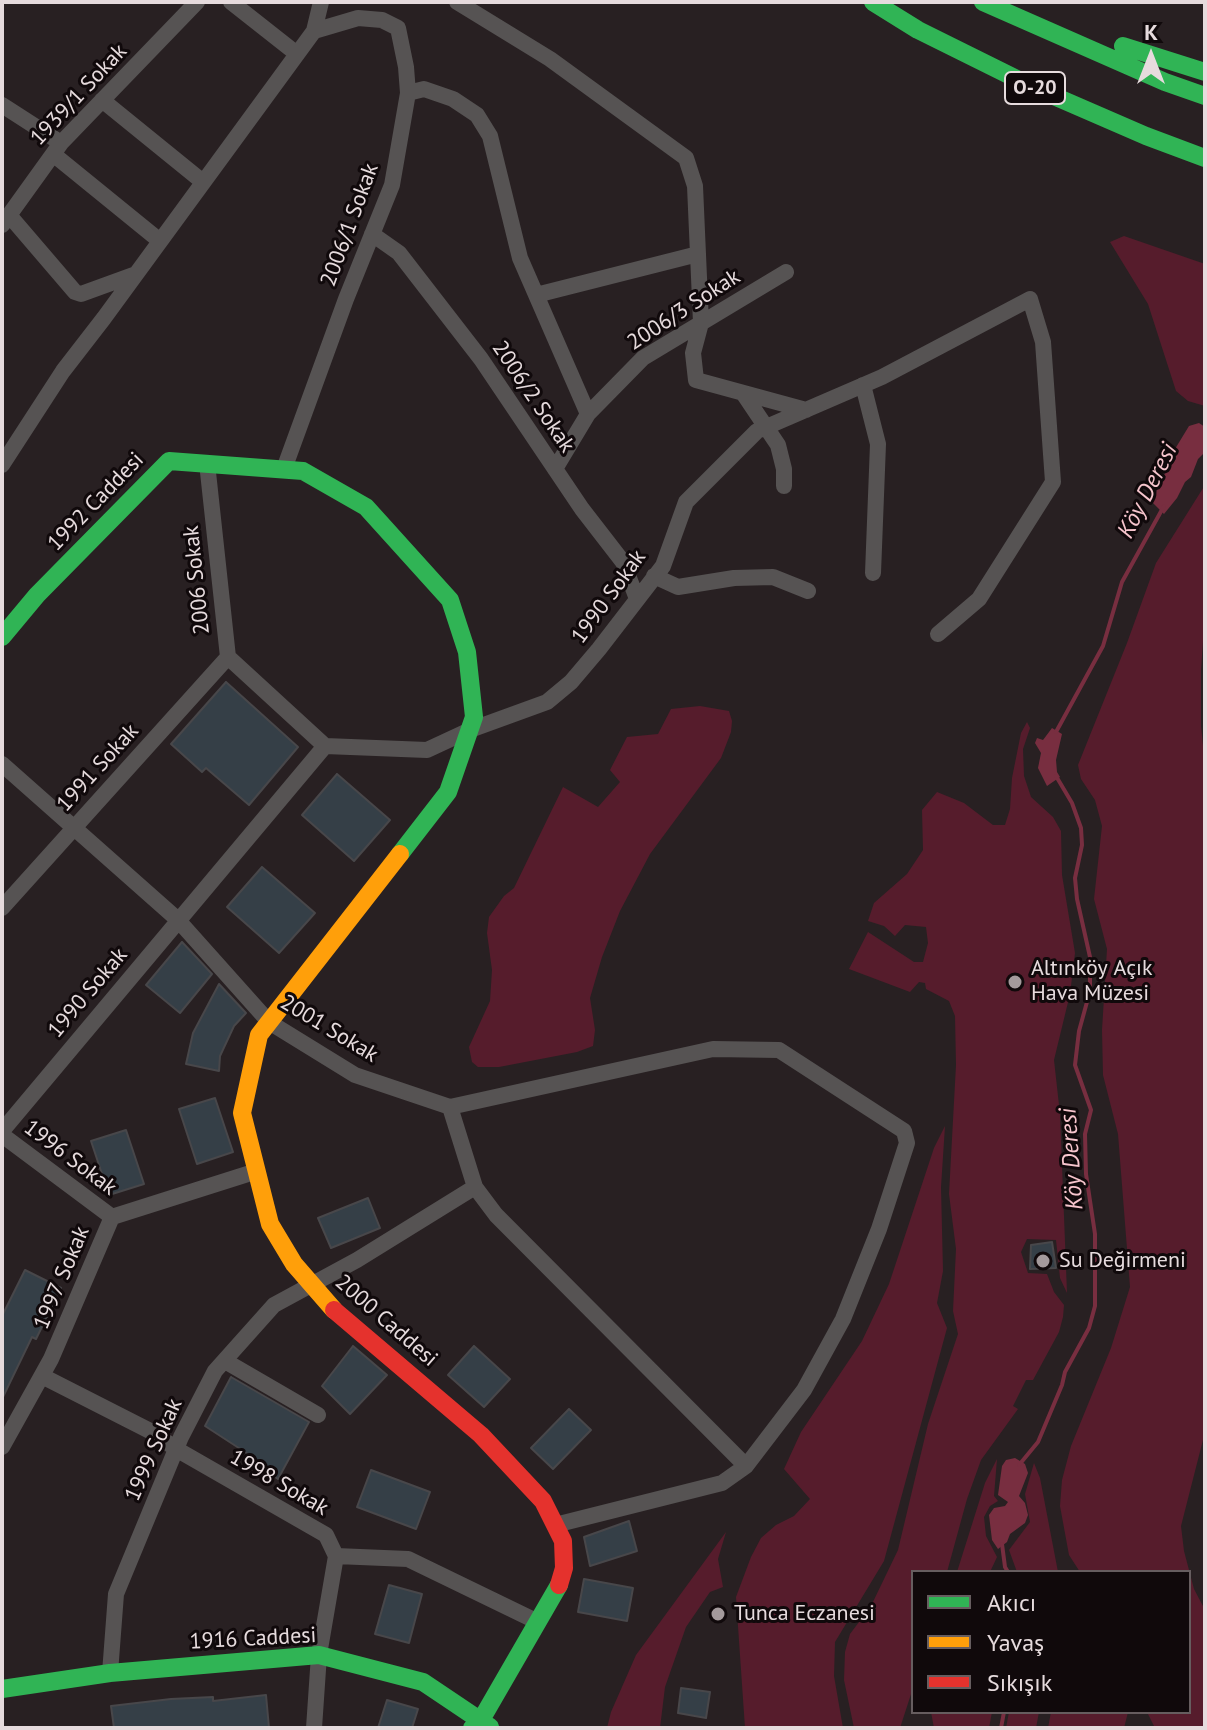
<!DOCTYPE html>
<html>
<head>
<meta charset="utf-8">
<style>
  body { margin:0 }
  #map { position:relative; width:1207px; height:1730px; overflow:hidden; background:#282022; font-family:"PT Sans",sans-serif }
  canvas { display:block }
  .frame { position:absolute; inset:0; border:4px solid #e6dbdd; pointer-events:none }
  .legend { position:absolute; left:911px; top:1570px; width:280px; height:144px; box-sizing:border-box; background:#10090b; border:2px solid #665d5f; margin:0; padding:10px 14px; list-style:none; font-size:24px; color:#e6dbdd }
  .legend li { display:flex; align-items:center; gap:16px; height:40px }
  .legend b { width:40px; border:2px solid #665d5f }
  .north { position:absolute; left:1111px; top:16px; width:80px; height:80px; -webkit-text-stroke:6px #10090b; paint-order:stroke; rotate:0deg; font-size:22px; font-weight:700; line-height:32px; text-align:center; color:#e6dbdd }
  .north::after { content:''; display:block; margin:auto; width:28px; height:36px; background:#e6dbdd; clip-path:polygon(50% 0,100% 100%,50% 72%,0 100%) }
</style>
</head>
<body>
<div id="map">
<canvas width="1207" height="1730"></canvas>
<div class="frame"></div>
<ul class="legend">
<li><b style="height:10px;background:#30b455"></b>Akıcı</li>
<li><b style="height:10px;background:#ff9f0a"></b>Yavaş</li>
<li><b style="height:10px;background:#e5322d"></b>Sıkışık</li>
</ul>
<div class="north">K</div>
</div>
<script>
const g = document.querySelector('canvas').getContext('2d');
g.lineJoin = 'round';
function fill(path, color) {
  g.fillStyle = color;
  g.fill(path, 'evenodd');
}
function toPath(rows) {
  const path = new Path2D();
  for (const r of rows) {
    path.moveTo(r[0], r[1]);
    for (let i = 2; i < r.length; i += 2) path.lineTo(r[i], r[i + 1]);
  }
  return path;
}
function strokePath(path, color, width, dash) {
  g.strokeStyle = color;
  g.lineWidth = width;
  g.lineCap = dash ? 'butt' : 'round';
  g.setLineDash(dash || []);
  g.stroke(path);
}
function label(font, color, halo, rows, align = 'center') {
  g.font = font + ' "PT Sans",sans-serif';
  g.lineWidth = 6;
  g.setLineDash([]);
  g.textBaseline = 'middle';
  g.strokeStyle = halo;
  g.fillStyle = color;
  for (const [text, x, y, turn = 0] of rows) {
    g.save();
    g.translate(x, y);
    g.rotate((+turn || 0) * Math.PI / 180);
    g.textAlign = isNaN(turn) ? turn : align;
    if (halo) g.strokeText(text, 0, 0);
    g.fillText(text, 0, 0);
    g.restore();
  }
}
fill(toPath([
  [1124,236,1205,264,1205,406,1188,401,1176,391,1148,304,1110,242],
  [1205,485,1205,613,1201,670,1201,726,1205,765,1205,1432,1181,1526,1184,1551,1194,1589,1205,1610,1205,1728,1155,1728,1147,1712,1189,1712,1189,1572,1080,1572,1069,1555,1060,1506,1062,1480,1071,1446,1111,1348,1130,1287,1118,1134,1103,1075,1102,1030,1107,949,1094,899,1102,826,1095,800,1081,779,1078,765,1127,643,1156,563],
  [700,706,729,711,732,721,731,732,721,758,650,854,620,911,602,957,590,998,595,1030,593,1046,577,1052,499,1067,478,1067,472,1062,469,1047,490,1001,492,970,487,933,489,917,504,896,514,888,563,787,598,807,620,782,610,770,627,737,658,734,671,709],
  [1027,722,1030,728,1023,749,1024,776,1031,797,1053,817,1061,831,1062,875,1075,953,1070,994,1054,1060,1060,1114,1067,1293,1060,1278,1056,1240,1027,1239,1021,1252,1028,1273,1047,1274,1054,1292,1064,1305,1063,1317,1059,1332,1033,1380,1026,1380,1013,1406,1018,1409,981,1460,967,1499,947,1572,913,1572,913,1688,900,1728,854,1728,844,1680,845,1652,850,1634,871,1606,898,1550,928,1424,958,1334,953,1311,956,1249,949,1194,956,1065,955,1016,949,1001,926,989,925,983,919,982,910,992,849,969,868,932,914,962,923,962,928,943,926,927,905,925,895,936,884,926,868,921,874,903,907,874,923,850,922,810,937,792,964,803,993,825,1005,825,1010,809,1012,778,1021,733],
  [945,1126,941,1187,943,1271,937,1303,947,1328,884,1561,835,1642,834,1676,843,1728,745,1728,736,1597,751,1557,761,1538,776,1525,794,1516,810,1499,784,1469,801,1432,862,1341,889,1284,934,1148],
  [997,1459,994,1496,998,1501,990,1506,984,1517,986,1536,997,1557,990,1572,957,1572,985,1483],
  [1034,1463,1040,1478,1058,1572,1017,1572,1009,1550,1030,1522,1025,1494],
  [726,1532,718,1559,723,1587,710,1592,686,1627,665,1687,660,1728,607,1728,611,1712,636,1655],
  [931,1712,992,1712,989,1728,934,1728],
  [1009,1712,1039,1712,1036,1728,1006,1728],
  [1051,1712,1128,1712,1124,1728,1048,1728]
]), '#561c2c');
fill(toPath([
  [1199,423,1205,427,1205,452,1198,459,1191,477,1185,482,1177,498,1164,514,1153,503,1160,480,1176,459,1175,449,1189,426],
  [1052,728,1062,734,1056,760,1057,772,1060,777,1047,786,1038,768,1041,753,1035,743,1037,738,1043,740],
  [1015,1458,1025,1464,1028,1473,1019,1496,1025,1503,1028,1515,1025,1523,1010,1534,1007,1542,998,1549,992,1540,989,1515,994,1508,1005,1506,1008,1502,998,1495,1002,1466,1006,1460]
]), '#782e40');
strokePath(toPath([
  [1056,732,1103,646,1122,582,1164,506],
  [1019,1465,1038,1442,1062,1385,1065,1372,1089,1328,1095,1306,1095,1234,1086,1174,1085,1134,1091,1110,1075,1065,1079,1031,1090,991,1090,957,1077,899,1075,878,1082,845,1081,828,1072,803,1056,776],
  [1002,1544,1005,1567,1008,1572],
  [1001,1728,1004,1712]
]), '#782e40', 4);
const building = toPath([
  [226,682,298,747,249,805,206,768,202,772,171,744,226,682],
  [337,774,390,820,354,861,302,815,337,774],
  [262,867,315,913,279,953,227,907,262,867],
  [182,942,212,974,180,1013,146,985,182,942],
  [219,984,246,1013,234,1026,220,1056,219,1071,186,1064,193,1033,219,984],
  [215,1098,233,1152,197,1164,179,1109,215,1098],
  [126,1130,144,1184,109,1195,91,1141,126,1130],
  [368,1198,380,1228,331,1248,318,1218,368,1198],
  [1052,1242,1056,1268,1030,1269,1031,1245,1052,1242],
  [25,1270,61,1288,36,1339,32,1337,2,1399,2,1316,25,1270],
  [353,1346,387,1375,350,1414,322,1386,353,1346],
  [474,1346,510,1379,484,1407,448,1375,474,1346],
  [231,1377,309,1422,278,1479,246,1457,248,1454,205,1426,231,1377],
  [569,1409,591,1430,553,1469,531,1448,569,1409],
  [371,1470,430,1492,416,1529,357,1507,371,1470],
  [629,1521,637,1551,590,1566,584,1537,629,1521],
  [584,1579,633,1588,627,1621,578,1612,584,1579],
  [389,1585,422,1594,409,1643,375,1634,389,1585],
  [681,1688,710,1692,706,1718,678,1713,681,1688],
  [266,1695,269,1728,114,1728,111,1706,171,1699,213,1697,213,1701,266,1695],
  [387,1700,418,1709,412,1728,378,1728,387,1700]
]);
fill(building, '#353f47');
strokePath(building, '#48474a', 2);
strokePath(toPath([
  [231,2,297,54],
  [457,2,550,59,686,158,695,186,701,323,693,353,696,380,806,410],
  [408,93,424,89,453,99,477,115,490,136,520,258,588,414],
  [102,100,203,182],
  [2,105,61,143],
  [53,154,160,241],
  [9,215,75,292,81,294,136,274],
  [2,225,61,143,197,2],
  [372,234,399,253,481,359,582,509,623,562,637,599],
  [536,295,698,254],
  [863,385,878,444,873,573],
  [743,393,778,445,784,469,784,486],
  [207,463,228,657,325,746],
  [2,465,63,371,104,318,314,31,321,2],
  [284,469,346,299,392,185,408,93,406,67,398,28,382,20,358,18,314,31],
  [555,469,588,414,643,358,786,272],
  [654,576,678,587,734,578,773,577,808,591],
  [325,746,427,750,470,730,547,702,571,682,599,649,663,566,686,502,757,431,882,377,1030,299,1043,342,1053,482,979,599,938,634],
  [2,764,177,919,269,1022,355,1075,450,1107,475,1187,496,1215,746,1466],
  [2,908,228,657],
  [450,1107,713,1049,779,1050,904,1131,907,1143,879,1229,843,1319,804,1390,746,1466,722,1483,555,1525],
  [2,1131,325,746],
  [2,1135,112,1217],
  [225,1361,318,1415],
  [42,1376,154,1433,176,1449,326,1535,336,1556],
  [2,1447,51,1359,112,1217,257,1171],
  [336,1556,408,1559,538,1622],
  [110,1673,116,1594,181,1437,215,1371,274,1305,357,1260,475,1187],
  [314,1728,319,1655,336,1556]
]), '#565353', 16);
strokePath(toPath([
  [873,2,918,30,1033,87,1146,136,1205,158],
  [983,2,1165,82,1205,96],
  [1123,46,1205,72],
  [2,637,37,595,169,461,303,471,366,507,450,600,467,652,474,717,448,792,400,854],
  [2,1689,110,1673,319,1655,423,1682,490,1727],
  [472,1728,481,1720,559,1585]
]), '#30b455', 18);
strokePath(toPath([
  [334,1310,294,1264,270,1224,242,1113,259,1035,400,854]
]), '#ff9f0a', 18);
strokePath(toPath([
  [334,1310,481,1435,543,1501,563,1541,564,1568,559,1585]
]), '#e5322d', 18);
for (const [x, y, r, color] of [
  [1015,982,8,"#a49a9c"],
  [1043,1261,8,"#a49a9c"],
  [718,1614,8,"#a49a9c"]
]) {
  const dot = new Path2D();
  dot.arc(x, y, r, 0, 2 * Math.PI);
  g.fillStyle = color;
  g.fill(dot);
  strokePath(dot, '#10090b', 3);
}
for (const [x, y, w] of [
  [1035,88,60]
]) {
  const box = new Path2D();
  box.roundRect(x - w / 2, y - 16, w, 32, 6);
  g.fillStyle = '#10090b';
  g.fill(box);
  strokePath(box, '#e6dbdd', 2);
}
label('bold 20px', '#e6dbdd', null, [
  ["O-20",1035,88]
]);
label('22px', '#e6dbdd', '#10090b', [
  ["1939/1 Sokak",79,95,-47],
  ["2006/1 Sokak",350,225,-70],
  ["2006/3 Sokak",684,310,-33],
  ["2006/2 Sokak",533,397,56],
  ["1992 Caddesi",96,502,-46],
  ["2006 Sokak",197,580,-96],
  ["1990 Sokak",609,597,-54],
  ["1991 Sokak",98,768,-48],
  ["1990 Sokak",88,993,-50],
  ["2001 Sokak",329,1029,31],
  ["1996 Sokak",70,1158,37],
  ["1997 Sokak",62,1278,-67],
  ["2000 Caddesi",386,1321,41],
  ["1999 Sokak",154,1450,-66],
  ["1998 Sokak",279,1483,30],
  ["1916 Caddesi",253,1639,-3]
]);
label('22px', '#e6dbdd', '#10090b', [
  ["Altınköy Açık",1031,969],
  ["Hava Müzesi",1031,994],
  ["Su Değirmeni",1059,1261],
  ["Tunca Eczanesi",734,1614]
], 'left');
label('italic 24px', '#f7c5cd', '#10090b', [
  ["Köy Deresi",1148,491,-63],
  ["Köy Deresi",1072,1159,-94]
]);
</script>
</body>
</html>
